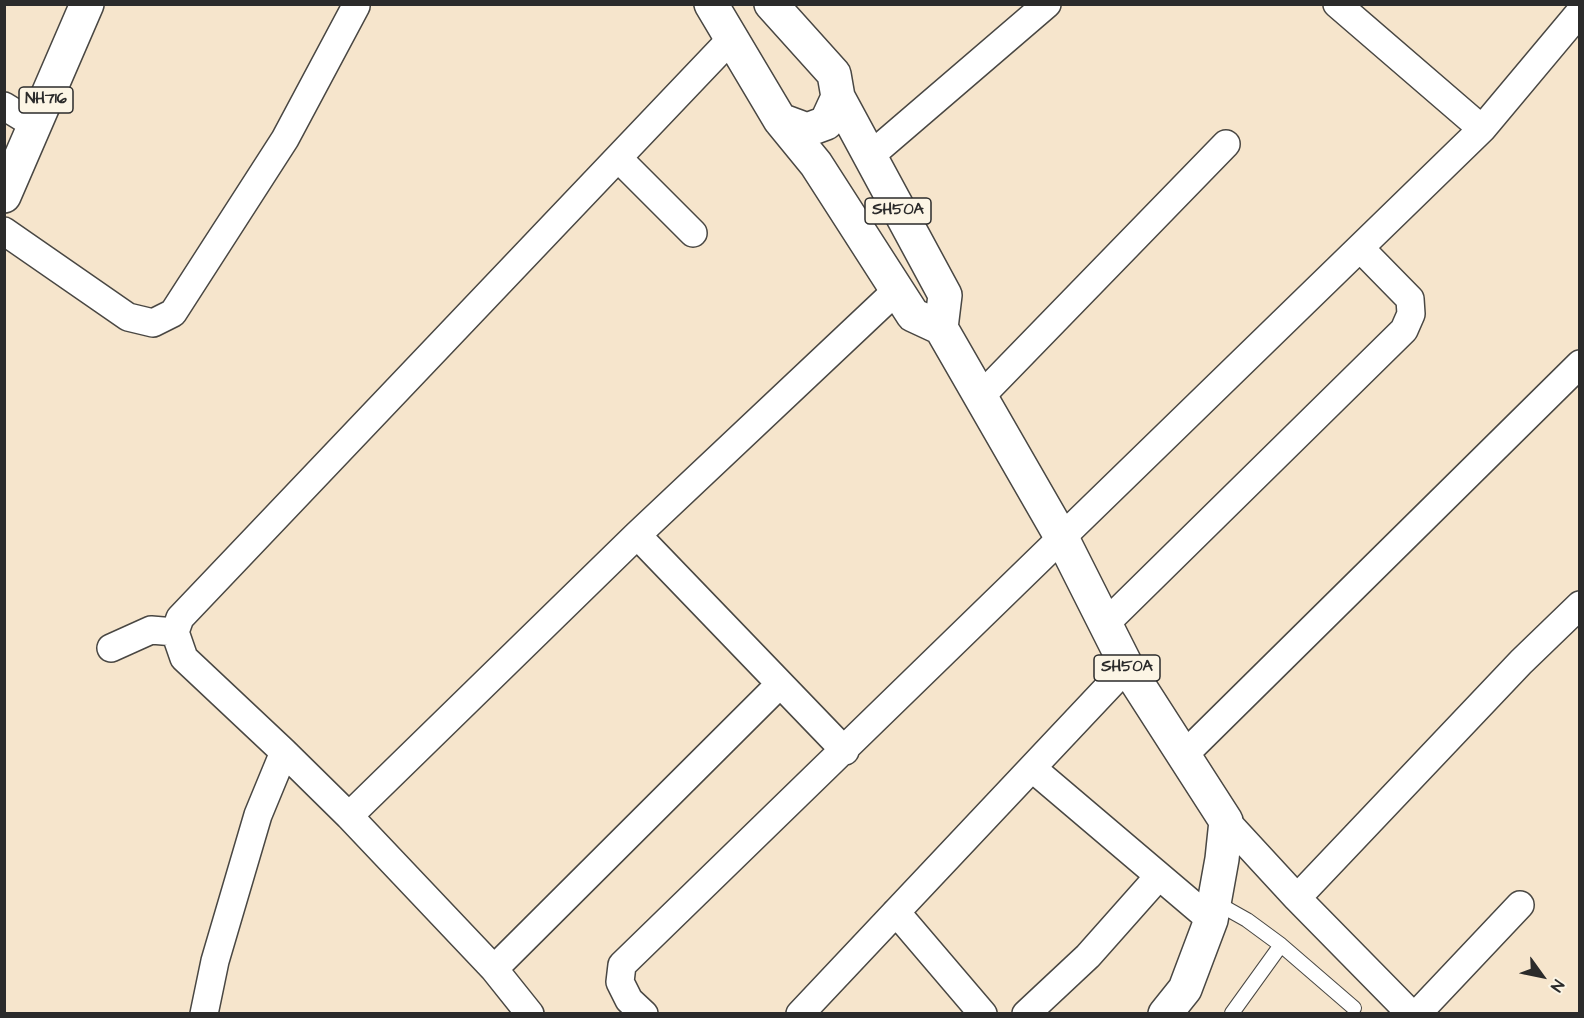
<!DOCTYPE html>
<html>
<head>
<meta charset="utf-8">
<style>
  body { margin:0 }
  #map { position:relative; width:1584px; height:1018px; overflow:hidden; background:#f6e5cc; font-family:"Architects Daughter",sans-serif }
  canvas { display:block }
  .frame { position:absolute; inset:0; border:6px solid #2b2b2b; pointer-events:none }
  .north { position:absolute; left:1512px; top:946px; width:60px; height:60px; -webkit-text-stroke:4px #fcf5e5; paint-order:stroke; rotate:123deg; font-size:16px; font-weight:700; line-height:24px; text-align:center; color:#2b2b2b }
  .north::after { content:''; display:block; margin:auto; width:21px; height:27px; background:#2b2b2b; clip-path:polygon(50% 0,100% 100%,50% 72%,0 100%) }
</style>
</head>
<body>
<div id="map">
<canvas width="1584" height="1018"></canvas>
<div class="frame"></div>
<div class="north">N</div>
</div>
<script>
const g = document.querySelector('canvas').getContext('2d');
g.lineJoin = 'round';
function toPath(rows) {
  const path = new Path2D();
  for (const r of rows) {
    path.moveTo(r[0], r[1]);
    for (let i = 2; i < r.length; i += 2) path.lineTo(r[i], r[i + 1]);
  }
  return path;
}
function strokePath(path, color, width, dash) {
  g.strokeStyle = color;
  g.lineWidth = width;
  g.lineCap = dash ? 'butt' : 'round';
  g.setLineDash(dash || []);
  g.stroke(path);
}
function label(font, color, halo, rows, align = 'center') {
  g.font = font + ' "Architects Daughter",sans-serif';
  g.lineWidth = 4.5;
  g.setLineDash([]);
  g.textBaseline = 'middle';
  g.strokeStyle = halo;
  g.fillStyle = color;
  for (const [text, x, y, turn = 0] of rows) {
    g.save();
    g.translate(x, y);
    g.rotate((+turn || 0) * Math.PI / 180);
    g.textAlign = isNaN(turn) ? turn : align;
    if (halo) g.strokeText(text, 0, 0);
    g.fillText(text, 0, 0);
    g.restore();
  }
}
const service = toPath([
  [1215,902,1247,920,1281,945],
  [1232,1013,1281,945,1354,1008]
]);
const minor = toPath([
  [1337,4,1482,129],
  [4,106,35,125],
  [870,156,1047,4],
  [619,159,693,233],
  [4,231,128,317,153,323,173,313,285,139,356,6],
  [982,395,1226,144],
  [637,535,845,751],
  [1104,625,1404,330,1411,314,1410,299,1360,248],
  [111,648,151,630,175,632],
  [284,752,184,658,175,632,180,618,732,38],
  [1183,756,1580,364],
  [1032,768,1211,920],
  [349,816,494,969,530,1014],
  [1226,821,1297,898,1521,662,1580,605],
  [1297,898,1411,1014],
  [896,912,983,1014],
  [494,969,780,684],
  [204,1014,215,961,258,815,284,752,349,816,637,535,897,290],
  [644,1014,629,1000,620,982,622,965,1482,129,1580,12],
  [800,1014,1127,667],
  [1026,1014,1088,956,1159,876],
  [1417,1014,1520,905]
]);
const primary = toPath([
  [711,4,780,120,807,130,826,123,838,97,834,74,771,4],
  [838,97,945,295,941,328],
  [780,120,816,164,913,315,941,328,1063,540,1127,667,1226,821,1222,859,1211,920,1185,989,1165,1014]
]);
const trunk = toPath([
  [4,196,87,4]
]);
strokePath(service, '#494743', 16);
strokePath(minor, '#494743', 30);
strokePath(primary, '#494743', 36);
strokePath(trunk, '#494743', 36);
strokePath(service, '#fff', 14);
strokePath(minor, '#fff', 27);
strokePath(primary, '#fff', 33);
strokePath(trunk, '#fff', 33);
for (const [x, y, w] of [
  [46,100,54],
  [898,211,66],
  [1127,668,66]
]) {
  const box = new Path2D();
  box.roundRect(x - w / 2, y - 13, w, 26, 4.5);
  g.fillStyle = '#fcf5e5';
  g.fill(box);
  strokePath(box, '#2b2b2b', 1.5);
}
label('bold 16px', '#2b2b2b', null, [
  ["NH716",46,100],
  ["SH50A",898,211],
  ["SH50A",1127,668]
]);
</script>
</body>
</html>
